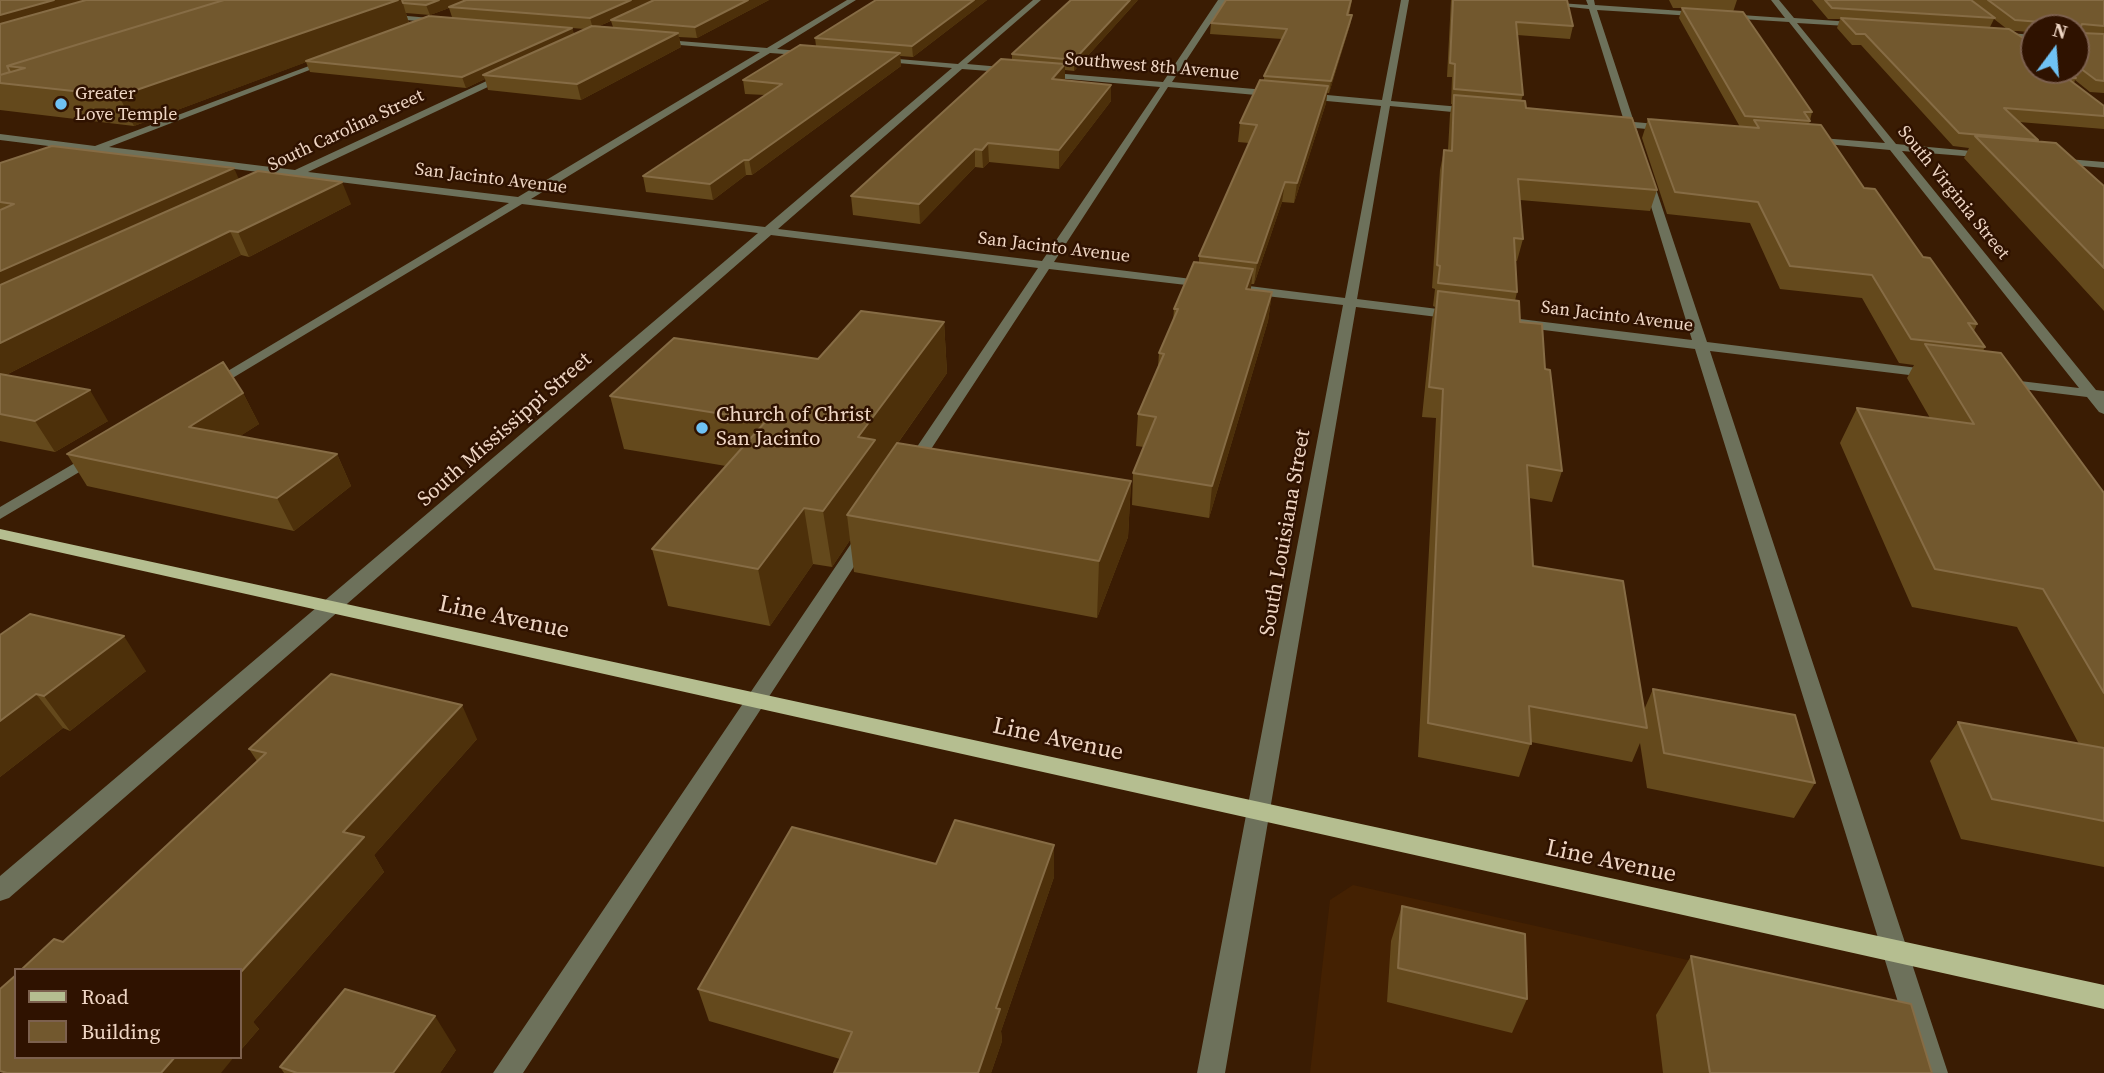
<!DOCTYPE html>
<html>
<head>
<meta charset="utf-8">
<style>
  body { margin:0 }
  #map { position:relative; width:2104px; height:1073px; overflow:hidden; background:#3a1c03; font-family:"Source Serif 4",serif }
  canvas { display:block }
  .legend { position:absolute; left:14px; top:968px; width:228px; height:91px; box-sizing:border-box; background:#2f1200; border:2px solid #7c604e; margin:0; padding:9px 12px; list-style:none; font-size:21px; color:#efd6c4 }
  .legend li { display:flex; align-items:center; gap:14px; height:35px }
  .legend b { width:35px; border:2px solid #7c604e }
  .north { position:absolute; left:2020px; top:14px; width:70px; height:70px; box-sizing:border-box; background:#2f1200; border:2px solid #7c604e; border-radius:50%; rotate:16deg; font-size:19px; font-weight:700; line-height:28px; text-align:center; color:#efd6c4 }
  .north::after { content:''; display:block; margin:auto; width:24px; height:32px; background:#6fc2f4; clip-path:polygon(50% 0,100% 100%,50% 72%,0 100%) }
</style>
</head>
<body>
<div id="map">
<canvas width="2104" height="1073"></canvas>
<ul class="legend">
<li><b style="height:9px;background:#b5be90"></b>Road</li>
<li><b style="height:19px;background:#72582e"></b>Building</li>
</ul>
<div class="north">N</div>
</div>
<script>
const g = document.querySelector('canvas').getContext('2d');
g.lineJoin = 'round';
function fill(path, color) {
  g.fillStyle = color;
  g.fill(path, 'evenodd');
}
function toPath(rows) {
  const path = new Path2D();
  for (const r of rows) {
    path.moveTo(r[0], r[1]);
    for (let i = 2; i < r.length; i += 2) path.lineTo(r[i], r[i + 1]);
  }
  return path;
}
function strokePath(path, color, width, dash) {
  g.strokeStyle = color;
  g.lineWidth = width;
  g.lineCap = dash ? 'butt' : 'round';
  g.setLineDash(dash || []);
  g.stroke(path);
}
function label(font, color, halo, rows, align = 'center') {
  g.font = font + ' "Source Serif 4",serif';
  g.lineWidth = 5;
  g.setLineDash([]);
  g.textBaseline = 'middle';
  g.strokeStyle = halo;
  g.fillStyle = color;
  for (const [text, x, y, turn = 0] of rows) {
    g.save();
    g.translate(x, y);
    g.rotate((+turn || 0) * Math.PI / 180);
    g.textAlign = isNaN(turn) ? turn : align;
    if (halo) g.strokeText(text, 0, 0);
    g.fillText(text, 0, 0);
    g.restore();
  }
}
fill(toPath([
  [1353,885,1844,995,1865,1073,1310,1073,1330,900]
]), '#442102');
fill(toPath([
  [847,0,856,0,777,49,810,52,813,56,770,53,531,199,765,227,952,68,877,61,874,57,958,64,1033,0,1041,0,967,64,1013,68,1016,73,962,69,778,229,1042,261,1160,87,1044,77,1041,72,1163,82,1218,0,1226,0,1172,82,1278,91,1282,94,1278,97,1168,87,1054,262,1208,281,1214,285,1212,288,1049,269,920,466,912,471,904,466,1038,268,771,235,9,898,0,901,0,876,758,233,522,204,211,391,206,390,204,387,206,384,509,203,0,140,0,134,95,146,333,57,333,61,109,147,295,170,506,72,509,77,308,172,518,197,760,52,657,43,654,39,767,48,847,0],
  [1401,0,1409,0,1391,101,1473,108,1478,111,1473,114,1390,106,1357,299,1454,311,1461,315,1454,319,1356,307,1225,1073,1197,1073,1343,305,1249,294,1243,290,1249,286,1345,298,1381,106,1305,99,1300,96,1305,93,1382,100,1401,0],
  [1586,0,1594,0,1595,5,1785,18,1771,0,1779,0,1794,18,1866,23,1863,27,1797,23,1896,144,1993,153,1993,157,1989,158,1902,151,2096,390,2104,391,2104,414,2099,412,2087,397,1998,386,1996,383,2003,379,2079,388,1890,150,1805,142,1803,140,1808,137,1885,143,1789,22,1597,10,1634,122,1668,125,1673,128,1668,131,1636,128,1638,133,1633,136,1630,135,1626,127,1607,123,1612,120,1624,121,1589,9,1541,4,1545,2,1588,5,1586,0],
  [385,14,441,19,445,21,441,23,382,18,385,14],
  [1996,32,2034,35,2034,39,1993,36,1996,32],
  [2055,158,2104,162,2104,168,2051,163,2050,161,2055,158],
  [1643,175,1652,177,1707,342,1934,370,1941,374,1934,378,1710,351,1948,1073,1920,1073,1695,349,1520,327,1513,323,1520,319,1692,340,1642,177,1643,175],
  [97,450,103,452,105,455,103,458,0,519,0,507,97,450],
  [865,531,874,536,523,1073,493,1073,859,532,865,531]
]), '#6d715b');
fill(toPath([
  [0,529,2104,985,2104,1009,0,539,0,529]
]), '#b5be90');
fill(toPath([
  [0,0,769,0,697,38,679,37,681,47,581,100,488,90,485,79,466,88,310,72,306,62,134,126,0,110],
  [449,8,452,17,409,23,406,13,430,15],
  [611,21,613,27,599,26],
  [572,28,585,29,574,34],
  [876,0,987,0,913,57,900,56,901,66,752,175,746,175,713,200,646,192,643,176,765,95,745,94,743,80,816,46,815,38],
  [1138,0,1074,71,1065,70,1065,81,1111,85,1111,101,1059,169,989,162,983,168,975,167,920,224,853,215,851,196,1012,60,1012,54],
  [1352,0,1349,15,1352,15,1350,25,1329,93,1327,93,1326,103,1294,203,1282,202,1254,284,1251,284,1251,290,1272,292,1268,321,1209,518,1132,505,1133,473,1144,447,1136,446,1138,414,1158,367,1159,353,1173,322,1174,309,1199,262,1199,256,1249,143,1238,142,1240,123,1264,80,1264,76,1282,39,1210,34,1211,23],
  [1451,0,1567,0,1573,26,1570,39,1517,35,1523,95,1521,101,1526,108,1657,190,1650,211,1520,200,1523,239,1517,261,1515,261,1517,292,1515,301,1520,322,1545,369,1562,471,1552,502,1529,498,1533,566,1644,710,1653,689,1815,783,1794,818,1647,788,1640,743,1632,762,1531,742,1519,777,1418,757,1436,418,1422,417,1432,319,1435,307,1433,306,1435,289,1432,288,1440,170,1444,150,1448,150,1450,114,1452,104,1451,104,1452,77,1447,77],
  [1669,0,1737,0,1733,12,1812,112,1809,125,1923,257,1977,324,1974,331,1985,347,1983,351,2104,493,2104,867,1961,839,1930,761,1958,722,2079,744,2017,627,1912,607,1840,443,1857,408,1930,418,1907,378,1914,365,1899,363,1862,298,1780,289,1750,223,1667,214,1642,138,1648,119,1740,127,1679,18,1682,8,1673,8],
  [1812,0,2104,0,2104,93,2090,92,2075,80,2074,83,2104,106,2104,129,2019,122,2038,140,2037,141,2104,186,2104,311,1964,158,1969,148,1953,146,1861,45,1852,45,1837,28,1840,19,1828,19],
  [1994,19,2007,29,1990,27],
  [2034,28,2076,28,2076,70,2034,70],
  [2012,31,2018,31,2028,32,2025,39],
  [0,163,239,180,351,204,249,257,241,255,6,375,108,421,55,452,0,441],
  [944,322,947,373,898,443,1131,481,1128,537,1097,618,854,572,850,540,832,567,813,564,770,626,668,606,652,549,726,466,624,449,610,396,818,359],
  [243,393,259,424,240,436,337,454,351,486,294,531,87,486,67,454],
  [0,635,146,671,70,731,63,728,0,777],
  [477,739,374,855,384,872,253,1022,259,1029,240,1051,240,970,63,942,257,761,249,749],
  [1054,845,1054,877,1001,1031,1002,1041,991,1073,834,1073,840,1059,709,1021,698,989,936,864],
  [1402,906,1527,999,1512,1033,1387,1002,1391,941],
  [1691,956,1932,1073,1663,1073,1656,1015],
  [456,1050,440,1073,284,1073,280,1067]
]), '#64491c');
fill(toPath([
  [54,0,95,0,0,27,0,15],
  [398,0,402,0,409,24,134,126,119,96],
  [439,0,470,0,449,7,449,8,430,15,426,5],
  [631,0,656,0,593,29,590,18],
  [748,0,769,0,697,38,695,27],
  [974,0,987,0,913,57,912,46],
  [1130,0,1138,0,1074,71,1074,60],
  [1352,15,1350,25,1329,93,1331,81],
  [572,28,575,38,483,75,485,79,466,88,462,77],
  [678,33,681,47,581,100,577,84],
  [900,53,901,66,752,175,749,160],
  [1065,64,1065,80,1052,79],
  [1111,85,1111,101,1059,169,1059,150],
  [1328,86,1326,103,1294,203,1297,183],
  [988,143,989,162,983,168,982,150],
  [975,149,975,167,920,224,919,204],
  [744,160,746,175,713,200,710,184],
  [234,168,244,191,0,303,0,271],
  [342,182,351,204,249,257,238,232],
  [1285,182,1282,202,1254,284,1257,263],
  [230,231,241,255,0,378,0,343],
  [1253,269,1250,297,1246,289],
  [1272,292,1268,321,1209,518,1212,486],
  [944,322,947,373,847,515,850,540,832,567,823,511,858,437],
  [90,390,108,421,55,452,35,421],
  [243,393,259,424,206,458,189,427],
  [337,454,351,486,294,531,277,498],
  [1131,481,1128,537,1097,618,1099,561],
  [804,508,813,564,770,626,758,569],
  [124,636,146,671,70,731,44,696],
  [36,694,63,728,0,777,0,721],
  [462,705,477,739,374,855,384,872,253,1022,259,1029,240,1051,240,973,343,832],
  [1054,845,1054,877,1001,1031,1002,1041,991,1073,978,1073,996,1008],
  [435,1016,456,1050,440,1073,393,1073],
  [175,1057,234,1057,221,1073,161,1073]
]), '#4d300a');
const building = toPath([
  [0,0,54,0,0,15,0,0],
  [86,0,224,0,7,66,10,72,0,75,0,24,86,0],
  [224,0,398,0,119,96,0,83,0,75,25,68,7,66,224,0],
  [402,0,439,0,426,5,403,3,402,0],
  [466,0,631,0,590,18,449,7,466,0],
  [654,0,748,0,695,27,611,20,654,0],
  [876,0,974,0,912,46,815,38,876,0],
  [1071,0,1130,0,1074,60,1012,54,1071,0],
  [1226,0,1351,0,1347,15,1352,15,1331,81,1264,76,1287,29,1211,23,1226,0],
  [1453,0,1567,0,1573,26,1516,22,1523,95,1454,89,1455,64,1450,63,1453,0],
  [1825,0,1971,0,1995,18,1832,8,1825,0],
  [1988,0,2104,0,2104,26,2082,24,2079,30,2081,33,2104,34,2104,81,2096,80,2076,65,2076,28,2041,28,2041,22,2015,20,1988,0],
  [1682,8,1743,12,1812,112,1804,112,1810,121,1745,116,1682,8],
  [429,16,572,28,462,77,306,61,429,16],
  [1841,18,2009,29,2034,45,2034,70,2065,70,2076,78,2067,78,2104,106,2104,116,2004,108,2038,140,1959,133,1865,34,1856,34,1841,18],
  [592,26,678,33,577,84,483,75,592,26],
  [800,45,900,53,749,160,744,160,710,184,643,176,782,84,743,80,800,45],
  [1001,59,1065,64,1052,79,1111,85,1059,150,988,143,982,150,975,149,919,204,851,196,1001,59],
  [1260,80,1328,86,1297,183,1285,182,1257,263,1199,256,1257,125,1240,123,1260,80],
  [1454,95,1525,101,1526,108,1632,118,1657,190,1518,179,1523,239,1514,238,1517,292,1438,283,1440,266,1437,265,1444,150,1452,151,1454,95],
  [1648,119,1759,128,1754,120,1821,125,1864,188,1875,189,1923,257,1930,258,1977,324,1968,323,1985,347,1911,339,1872,275,1790,266,1758,202,1675,192,1648,119],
  [1975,136,2056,143,2104,186,2104,268,1975,136],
  [52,146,234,168,0,271,0,210,14,204,0,202,0,163,52,146],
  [258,171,342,182,238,232,230,231,0,343,0,285,258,171],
  [1194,262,1253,269,1246,289,1272,292,1212,486,1133,473,1156,417,1138,414,1164,354,1159,353,1178,309,1174,309,1194,262],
  [1438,291,1519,301,1520,322,1542,324,1545,369,1550,370,1562,471,1527,465,1533,566,1623,581,1647,728,1529,706,1531,744,1428,723,1443,389,1429,387,1438,291],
  [861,311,944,322,858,437,875,440,823,511,804,508,758,569,652,549,766,421,610,396,674,338,818,359,861,311],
  [1925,344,2001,353,2104,493,2104,693,2043,589,1935,569,1857,408,1974,424,1925,344],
  [223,362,243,393,189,427,337,454,277,498,67,454,223,362],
  [0,374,90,390,35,421,0,414,0,374],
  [897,443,1131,481,1099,561,847,515,897,443],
  [30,614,124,636,44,696,36,694,0,721,0,635,30,614],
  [331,674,462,705,343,832,364,837,240,973,240,970,21,970,54,939,63,942,266,753,249,749,331,674],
  [1653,689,1795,715,1815,783,1664,753,1653,689],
  [1958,722,2104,748,2104,821,1992,799,1958,722],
  [955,820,1054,845,996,1008,1000,1009,978,1073,834,1073,852,1032,698,989,792,827,936,864,955,820],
  [1402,906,1525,934,1527,999,1398,968,1402,906],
  [1691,956,1911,1004,1932,1073,1710,1073,1691,956],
  [16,975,16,1057,175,1057,161,1073,7,1073,0,1071,0,989,16,975],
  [345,989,435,1016,393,1073,297,1073,280,1067,345,989]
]);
fill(building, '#72582e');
strokePath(building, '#866c45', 2);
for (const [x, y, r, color] of [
  [61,104,7,"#6fc2f4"],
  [702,428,7,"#6fc2f4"]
]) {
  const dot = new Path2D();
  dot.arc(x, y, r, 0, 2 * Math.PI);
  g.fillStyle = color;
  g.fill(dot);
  strokePath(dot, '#2f1200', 2.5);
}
label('18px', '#efd6c4', '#2f1200', [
  ["Southwest 8th Avenue",1152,67,5],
  ["South Carolina Street",346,131,-25],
  ["San Jacinto Avenue",491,179,7],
  ["South Virginia Street",1953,193,51],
  ["San Jacinto Avenue",1054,248,7],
  ["San Jacinto Avenue",1617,317,7]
]);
label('18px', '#efd6c4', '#2f1200', [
  ["Greater",75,94],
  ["Love Temple",75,115]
], 'left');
label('21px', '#efd6c4', '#2f1200', [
  ["Church of Christ",716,416],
  ["San Jacinto",716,440]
], 'left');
label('21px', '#efd6c4', '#2f1200', [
  ["South Mississippi Street",505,430,-41],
  ["South Louisiana Street",1286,533,-80]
]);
label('24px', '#efd6c4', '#2f1200', [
  ["Line Avenue",504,618,12],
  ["Line Avenue",1058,740,12],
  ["Line Avenue",1611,862,12]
]);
</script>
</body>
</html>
